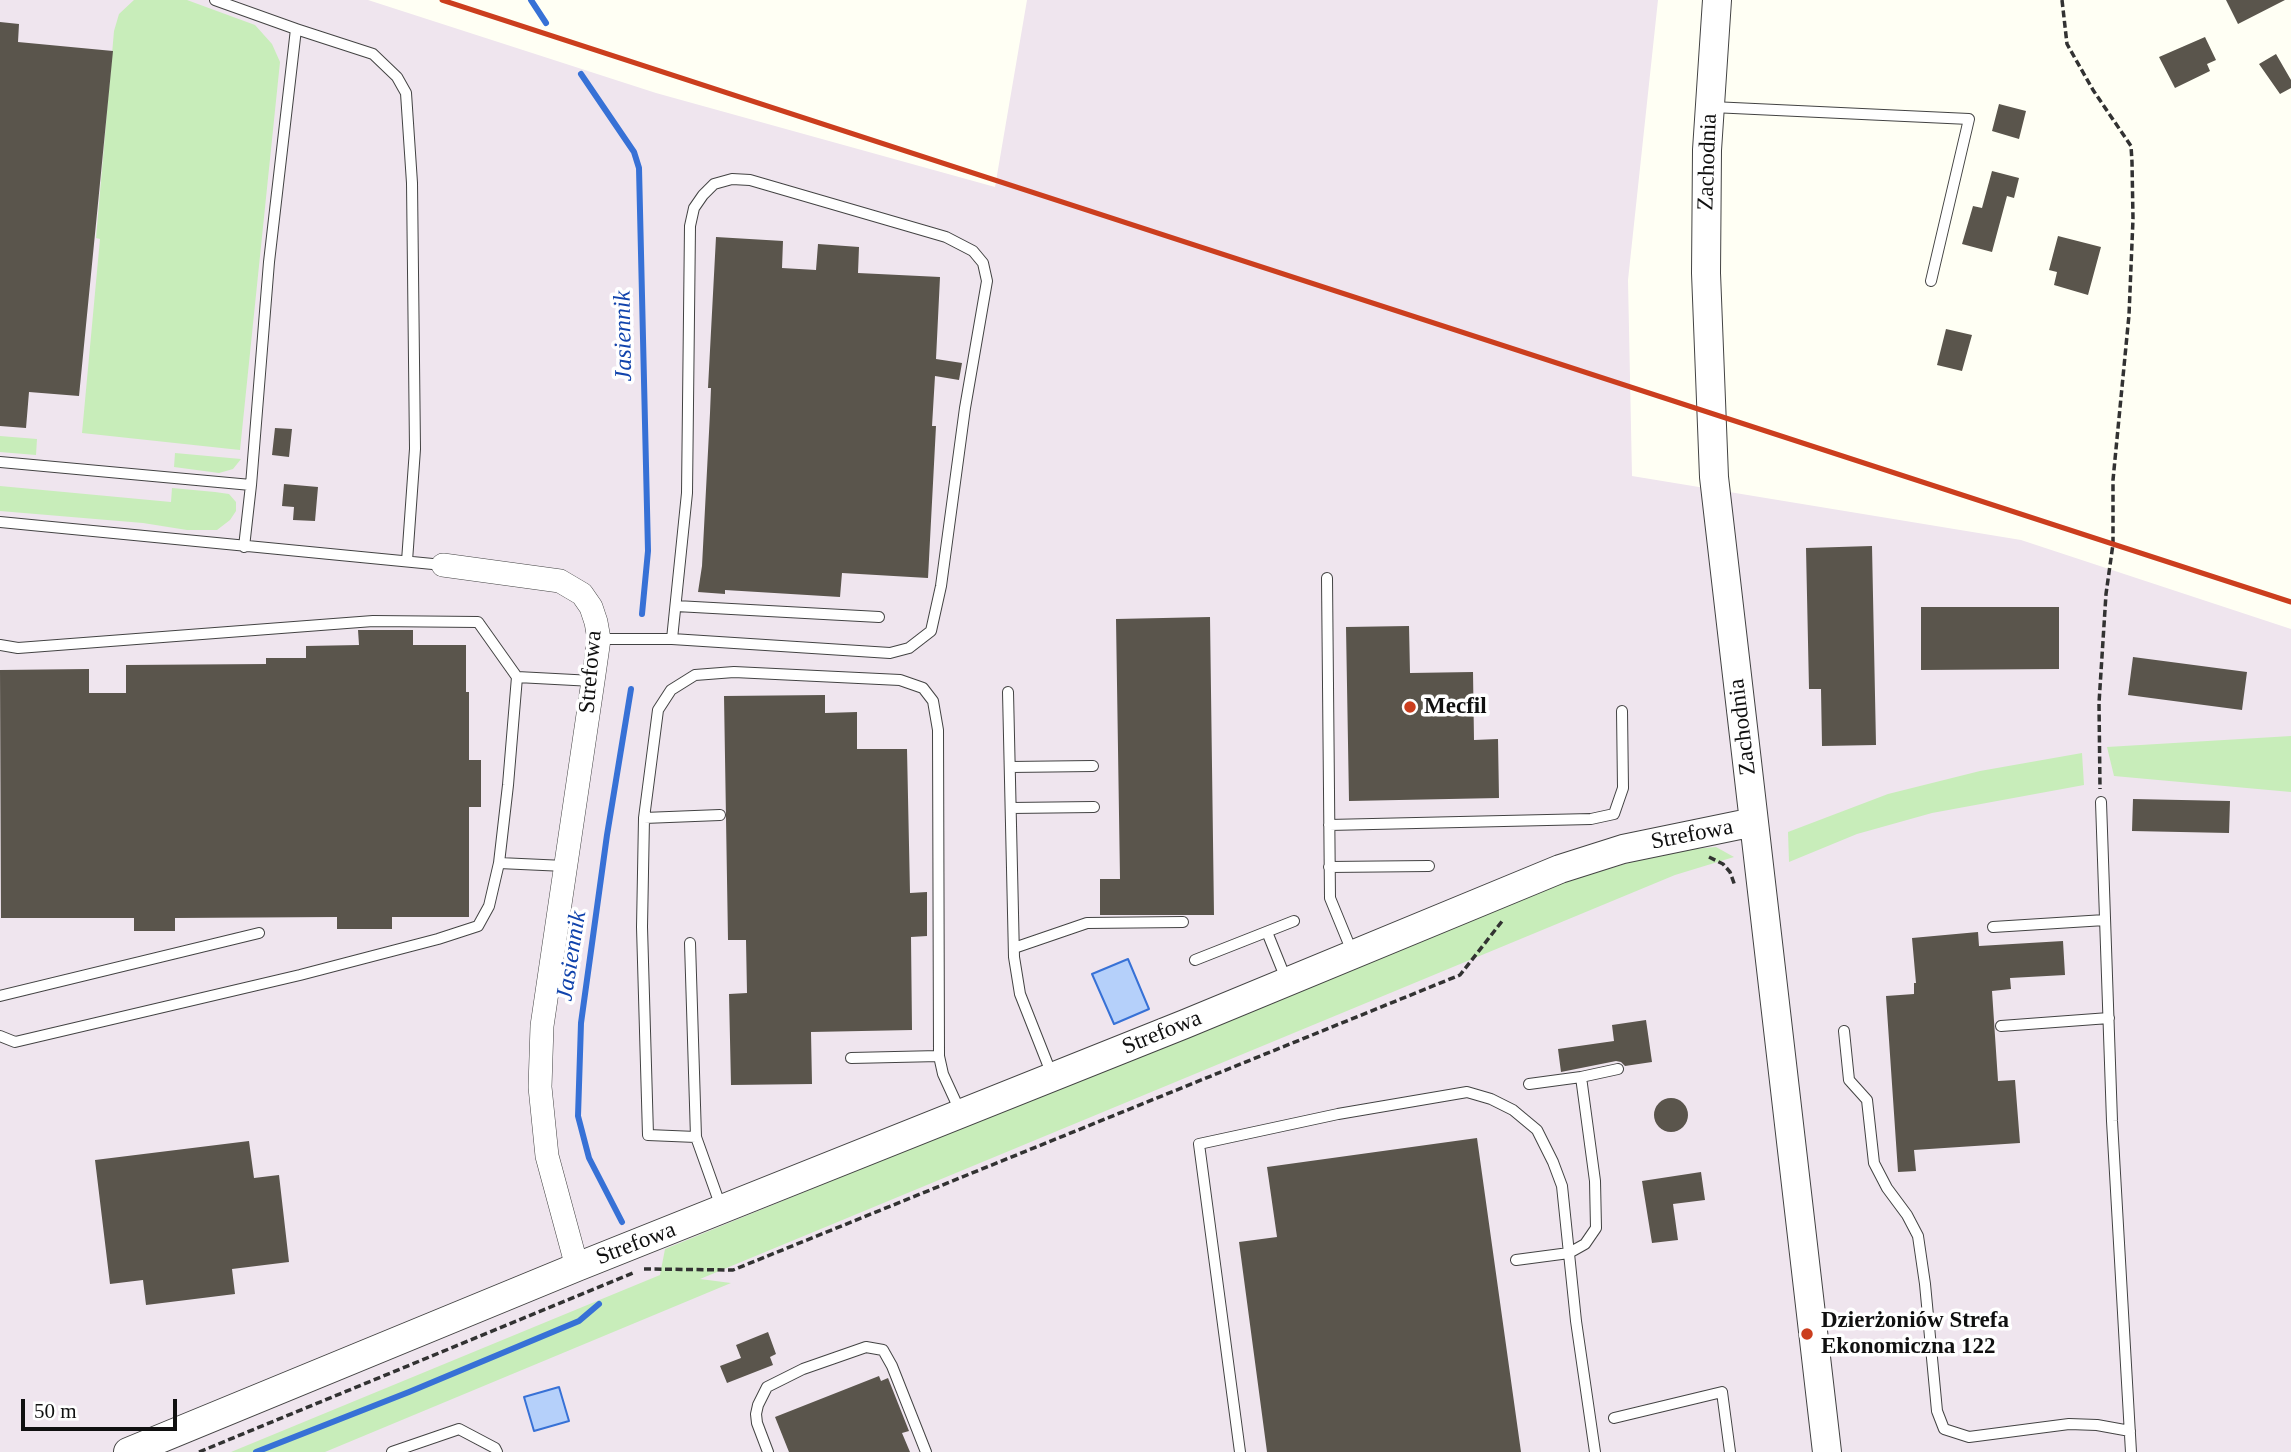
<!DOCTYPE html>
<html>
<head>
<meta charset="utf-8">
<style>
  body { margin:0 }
  #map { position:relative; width:2291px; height:1452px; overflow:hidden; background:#fffff4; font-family:"Times New Roman",serif }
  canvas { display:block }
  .scale { position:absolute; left:21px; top:1399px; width:156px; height:32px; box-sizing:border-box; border:4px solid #101010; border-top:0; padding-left:9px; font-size:21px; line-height:24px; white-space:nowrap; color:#101010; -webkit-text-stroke:5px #fff; paint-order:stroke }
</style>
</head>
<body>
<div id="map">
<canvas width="2291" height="1452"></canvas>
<div class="scale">50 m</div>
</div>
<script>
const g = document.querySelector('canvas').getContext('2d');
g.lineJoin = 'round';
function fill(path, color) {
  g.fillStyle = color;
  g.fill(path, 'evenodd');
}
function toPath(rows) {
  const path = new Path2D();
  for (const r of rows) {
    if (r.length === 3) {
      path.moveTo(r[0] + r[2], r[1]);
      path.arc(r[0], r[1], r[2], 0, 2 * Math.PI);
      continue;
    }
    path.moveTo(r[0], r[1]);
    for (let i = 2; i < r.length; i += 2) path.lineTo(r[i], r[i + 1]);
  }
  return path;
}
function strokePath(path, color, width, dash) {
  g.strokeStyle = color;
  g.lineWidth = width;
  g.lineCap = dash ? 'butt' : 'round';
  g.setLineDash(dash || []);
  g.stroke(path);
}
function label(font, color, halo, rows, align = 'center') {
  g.font = font + ' "Times New Roman",serif';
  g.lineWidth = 7;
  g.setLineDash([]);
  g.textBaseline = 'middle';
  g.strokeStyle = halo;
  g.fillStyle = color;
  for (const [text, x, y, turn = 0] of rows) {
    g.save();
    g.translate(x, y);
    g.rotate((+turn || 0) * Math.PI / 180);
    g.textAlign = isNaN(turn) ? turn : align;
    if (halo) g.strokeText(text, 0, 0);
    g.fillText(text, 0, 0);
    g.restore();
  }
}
fill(toPath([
  [0,0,368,0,656,93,995,187,1027,0,1658,0,1628,280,1632,476,2021,540,2291,629,2291,1452,0,1452]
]), '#efe5ee');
fill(toPath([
  [134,0,187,0,255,25,272,44,280,62,240,450,82,433,100,239,96,238,114,31,119,14],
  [0,436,37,439,36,455,0,452],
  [175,453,241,459,233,469,219,473,174,467],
  [0,486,171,502,172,488,215,492,229,494,236,502,236,511,230,520,217,530,187,530,143,523,0,511],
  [2291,736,2291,792,2114,776,2107,747],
  [2082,753,2084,785,1932,813,1857,834,1789,862,1788,832,1888,794,1980,771],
  [1716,847,1734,857,1675,875,700,1279,731,1283,325,1452,231,1452,660,1275,665,1249,1557,884,1669,851]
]), '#c8edba');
const water = toPath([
  [1128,959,1149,1009,1114,1024,1092,974,1128,959],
  [559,1387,569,1421,534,1431,524,1397,559,1387]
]);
fill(water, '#b5d0fa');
strokePath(water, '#3771d6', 2);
strokePath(toPath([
  [531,0,546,23],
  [581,74,634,152,639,168,648,551,642,614],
  [622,1222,589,1158,578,1116,581,1023,607,835,631,689],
  [256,1452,409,1392,579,1321,599,1304]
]), '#3771d6', 6);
fill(toPath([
  [2226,0,2285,0,2238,24],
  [0,22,19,24,18,42,113,51,79,396,29,392,26,428,0,426],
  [2205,37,2216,60,2207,64,2210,71,2175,88,2159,57],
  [2276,54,2291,80,2291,88,2280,94,2259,64],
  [1999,104,2026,111,2019,139,1992,131],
  [1992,171,2019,178,2014,198,2007,196,1992,252,1962,244,1973,206,1982,208],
  [2058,236,2101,247,2088,295,2054,285,2057,272,2049,270],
  [716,237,783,241,782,268,816,270,818,244,859,247,858,273,940,277,936,359,962,363,959,380,935,376,932,426,936,426,928,578,842,573,840,597,725,590,725,594,698,592,702,566,710,413,711,388,708,388],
  [1946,329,1972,335,1962,371,1937,365],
  [275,428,292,429,289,457,272,455],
  [284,484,318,487,315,521,293,520,294,507,282,506],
  [1872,546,1876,745,1822,746,1821,689,1809,689,1806,548],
  [1921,607,2059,607,2059,669,1921,670],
  [1210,617,1214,915,1100,915,1100,879,1120,879,1116,619],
  [1409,626,1410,673,1473,672,1474,740,1498,739,1499,798,1349,801,1346,627],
  [358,630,413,630,413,645,466,645,466,692,469,692,469,760,481,760,481,807,469,807,469,917,392,917,392,929,337,929,337,917,175,918,175,931,134,931,134,918,1,918,0,670,89,669,89,693,126,693,126,665,266,664,266,658,306,658,306,646,359,645],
  [2133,657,2247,672,2242,710,2128,695],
  [825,695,825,713,857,712,857,749,907,749,910,893,927,892,927,936,911,937,912,1030,811,1032,812,1084,731,1085,729,994,747,993,746,940,728,940,724,696],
  [2133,799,2230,801,2229,833,2132,831],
  [1978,932,1979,946,2063,941,2065,975,2010,978,2011,989,1992,991,1998,1081,2015,1080,2020,1143,1914,1150,1916,1171,1898,1172,1886,996,1914,994,1914,983,1916,983,1912,938],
  [1646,1020,1652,1062,1625,1066,1621,1062,1616,1061,1561,1072,1558,1049,1614,1041,1612,1025],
  [1671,1115,17],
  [1477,1138,1521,1452,1267,1452,1239,1242,1277,1237,1267,1167],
  [249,1141,254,1178,279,1175,289,1262,232,1269,235,1294,146,1305,143,1280,110,1284,95,1160],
  [1701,1172,1705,1200,1673,1204,1678,1240,1652,1243,1642,1181],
  [768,1332,776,1354,770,1357,773,1365,727,1383,720,1366,741,1358,736,1345],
  [879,1376,881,1381,888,1378,909,1431,902,1433,910,1452,789,1452,775,1417]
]), '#5a554c');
const service = toPath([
  [215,0,296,29,269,262,251,485],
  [296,29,373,54,397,77,406,93,412,183,415,449,407,561],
  [1712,107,1969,119,1931,281],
  [0,462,251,485,244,547],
  [0,522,443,565],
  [1327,578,1330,898,1353,954],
  [676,606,879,617],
  [599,639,672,639,890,653,909,648,931,631,941,586,965,408,987,281,983,263,973,251,946,237,750,180,732,179,714,184,703,195,694,208,690,226,687,493,672,639],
  [0,645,18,648,373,621,478,622,517,677,508,785,499,863,489,906,478,926,438,939,300,975,15,1042,0,1036],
  [517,677,593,681],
  [1008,692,1014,957,1020,994,1052,1075],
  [1010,767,1093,766],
  [2101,802,2112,1121,2131,1452],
  [1011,808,1094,807],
  [644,818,720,815],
  [1329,825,1591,819,1614,814,1623,788,1622,711],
  [499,863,565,866],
  [1329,867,1429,866],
  [1993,927,2105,920],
  [1267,932,1286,979],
  [690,943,696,1137,721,1207],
  [1014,948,1087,923,1183,922],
  [1195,960,1294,921],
  [0,996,259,933],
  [2001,1026,2109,1018],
  [1844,1031,1849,1080,1867,1100,1874,1163,1887,1188,1907,1215,1918,1236,1925,1284,1937,1411,1944,1429,1969,1437,2069,1424,2097,1425,2130,1431],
  [851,1058,939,1056],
  [1581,1077,1618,1069],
  [696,1137,648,1135,642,927,644,818,658,710,671,690,695,675,734,672,900,680,923,688,933,701,938,730,939,1056,943,1074,960,1111],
  [1516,1260,1569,1253,1585,1244,1596,1228,1595,1181,1581,1077,1529,1084],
  [1614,1418,1722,1392,1730,1452],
  [392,1452,459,1429,495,1448,497,1452],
  [768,1452,757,1423,756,1414,758,1405,767,1387,803,1369,866,1347,883,1350,892,1366,926,1452],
  [1240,1452,1199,1144,1338,1114,1467,1092,1491,1099,1513,1110,1537,1130,1553,1162,1562,1186,1576,1321,1595,1452]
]);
const minor = toPath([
  [443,565,560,581,582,594,591,607,596,622,599,639,593,681,542,1026,540,1087,547,1156,577,1267]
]);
const tertiary = toPath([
  [1717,0,1707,150,1706,273,1714,477,1827,1452],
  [128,1452,577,1267,1185,1024,1560,869,1623,849,1754,822]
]);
strokePath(service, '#434343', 12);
strokePath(minor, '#434343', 24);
strokePath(tertiary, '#434343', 30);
strokePath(toPath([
  [2062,0,2067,44,2093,90,2131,146,2132,162,2133,219,2129,315,2113,480,2113,544,2106,594,2099,703,2100,789],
  [1709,857,1723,864,1730,872,1735,886],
  [644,1269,733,1270,1460,975,1503,920],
  [199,1452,633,1273]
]), '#323232', 3.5, [7, 3.5]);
strokePath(service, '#fff', 10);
strokePath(minor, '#fff', 23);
strokePath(tertiary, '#fff', 28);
strokePath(toPath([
  [442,0,2291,602]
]), '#cb3e1e', 5);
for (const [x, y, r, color] of [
  [1410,707,7,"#cb3e1e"],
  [1807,1334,7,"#cb3e1e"]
]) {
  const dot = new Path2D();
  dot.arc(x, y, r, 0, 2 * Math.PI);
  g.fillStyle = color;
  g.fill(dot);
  strokePath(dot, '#fff', 2.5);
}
label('23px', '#101010', '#fff', [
  ["Zachodnia",1708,162,-88],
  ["Strefowa",591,672,-85],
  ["Zachodnia",1743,727,-97],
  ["Strefowa",1692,835,-11],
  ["Strefowa",1162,1033,-22],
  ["Strefowa",636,1244,-21]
]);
label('bold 23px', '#101010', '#fff', [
  ["Mecfil",1424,707],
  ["Dzierżoniów Strefa",1821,1321],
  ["Ekonomiczna 122",1821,1347]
], 'left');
label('italic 24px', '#1043ac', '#fff', [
  ["Jasiennik",624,336,-91],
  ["Jasiennik",572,956,-81]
]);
</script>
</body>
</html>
